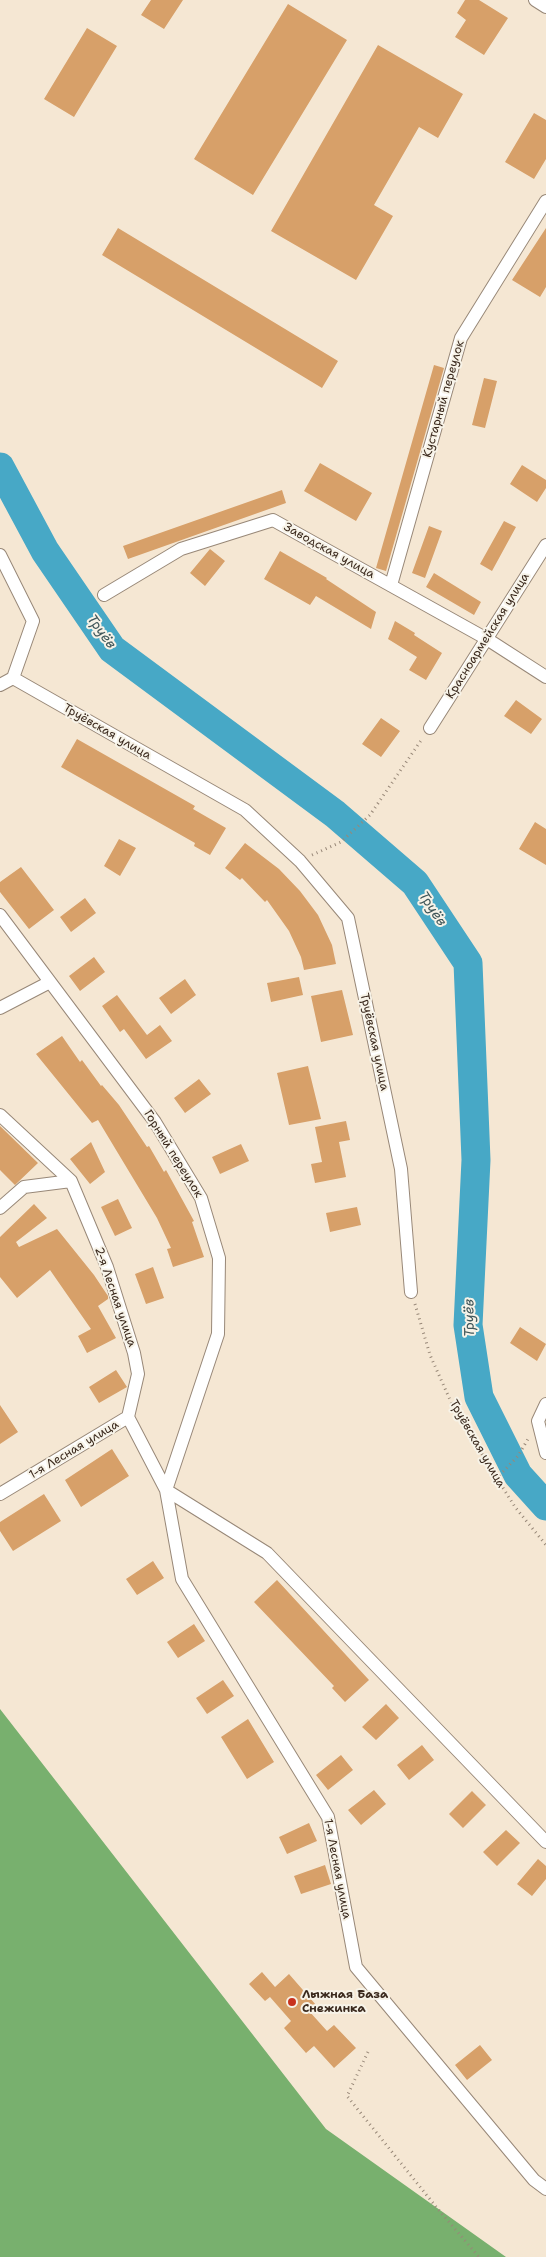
<!DOCTYPE html>
<html>
<head>
<meta charset="utf-8">
<style>
  body { margin:0 }
  canvas { display:block; background:#f5e7d3 }
</style>
</head>
<body>
<canvas width="546" height="2257"></canvas>
<script>
const g = document.querySelector('canvas').getContext('2d');
g.lineJoin = 'round';
function fill(path, color) {
  g.fillStyle = color;
  g.fill(path, 'evenodd');
}
function toPath(rows) {
  const path = new Path2D();
  for (const r of rows) {
    path.moveTo(r[0], r[1]);
    for (let i = 2; i < r.length; i += 2) path.lineTo(r[i], r[i + 1]);
  }
  return path;
}
function strokePath(path, color, width, dash) {
  g.strokeStyle = color;
  g.lineWidth = width;
  g.lineCap = dash ? 'butt' : 'round';
  g.setLineDash(dash || []);
  g.stroke(path);
}
function label(font, color, halo, rows, align = 'center') {
  g.font = font + ' "Shantell Sans",sans-serif';
  g.lineWidth = 4;
  g.setLineDash([]);
  g.textBaseline = 'middle';
  g.strokeStyle = halo;
  g.fillStyle = color;
  for (const [text, x, y, turn = 0] of rows) {
    g.save();
    g.translate(x, y);
    g.rotate((+turn || 0) * Math.PI / 180);
    g.textAlign = isNaN(turn) ? turn : align;
    if (halo) g.strokeText(text, 0, 0);
    g.fillText(text, 0, 0);
    g.restore();
  }
}
fill(toPath([
  [0,1709,326,2129,506,2257,0,2257]
]), '#78b06e');
strokePath(toPath([
  [0,467,45,551,112,649,335,814,415,883,468,963,476,1160,468,1325,479,1397,518,1475,546,1506]
]), '#47a8c6', 29);
fill(toPath([
  [151,0,183,0,164,29,141,15],
  [465,0,479,0,508,18,484,55,455,37,466,20,457,13],
  [288,4,347,40,253,195,194,159],
  [87,28,117,46,74,117,44,99],
  [378,45,463,94,438,138,419,127,374,205,393,216,356,280,271,231],
  [534,113,546,120,546,159,534,179,505,162],
  [118,228,338,361,322,388,102,255],
  [546,228,546,287,540,297,512,280],
  [434,365,444,368,386,571,376,568],
  [484,378,497,381,485,428,472,425],
  [320,463,372,493,356,521,304,491],
  [522,465,546,480,546,488,537,502,510,484],
  [282,490,286,503,128,559,123,546],
  [504,521,516,527,492,571,480,564],
  [429,526,442,531,425,578,412,573],
  [210,549,225,561,205,586,190,573],
  [280,551,327,578,326,579,376,612,371,629,316,596,310,605,264,579],
  [434,573,481,602,474,615,426,587],
  [395,621,415,633,414,635,442,653,426,680,409,670,417,657,388,639],
  [516,700,542,719,531,734,504,716],
  [381,718,400,731,381,757,362,744],
  [77,739,195,806,193,809,226,828,210,855,194,846,195,843,61,767],
  [535,822,546,829,546,865,519,849],
  [119,839,136,848,120,876,104,866],
  [245,843,279,869,300,891,318,915,332,945,336,964,304,970,301,957,289,931,267,900,265,902,242,878,240,880,225,868],
  [21,867,54,910,29,929,0,892,0,882],
  [85,898,96,913,71,932,60,917],
  [94,957,105,972,80,991,69,976],
  [299,977,303,995,271,1002,267,983],
  [185,979,196,995,171,1014,159,998],
  [342,990,353,1035,321,1042,311,996],
  [117,995,147,1035,160,1025,172,1041,146,1059,124,1029,120,1032,102,1006],
  [62,1036,80,1062,82,1060,101,1086,102,1085,119,1105,147,1147,149,1146,164,1172,166,1170,194,1221,192,1222,204,1257,173,1267,167,1249,171,1248,157,1218,98,1120,92,1123,36,1054],
  [308,1066,321,1119,289,1125,277,1073],
  [199,1079,211,1094,185,1113,174,1098],
  [346,1121,350,1140,339,1142,346,1177,315,1183,311,1164,322,1162,315,1127],
  [0,1126,38,1163,15,1185,0,1170],
  [91,1142,105,1172,90,1184,70,1159],
  [241,1144,249,1161,220,1174,212,1157],
  [118,1199,132,1228,115,1236,101,1207],
  [34,1204,47,1218,16,1242,19,1247,57,1229,94,1275,108,1296,108,1299,98,1306,116,1338,87,1353,78,1336,91,1329,50,1270,17,1298,0,1277,0,1237],
  [357,1207,361,1225,330,1232,326,1213],
  [153,1267,164,1298,146,1304,135,1274],
  [520,1327,546,1344,537,1361,510,1343],
  [116,1370,127,1387,99,1403,89,1387],
  [0,1405,18,1432,0,1444],
  [112,1449,129,1476,81,1507,65,1480],
  [44,1494,61,1521,13,1551,0,1531,0,1522],
  [153,1561,164,1578,137,1595,126,1579],
  [277,1580,369,1680,345,1702,332,1688,334,1686,254,1602],
  [194,1624,205,1641,178,1658,167,1642],
  [223,1680,234,1696,207,1714,196,1698],
  [386,1704,399,1718,376,1740,362,1727],
  [248,1719,274,1762,247,1779,221,1737],
  [422,1745,434,1760,409,1780,397,1765],
  [341,1755,353,1770,328,1790,316,1775],
  [374,1790,386,1804,361,1825,348,1810],
  [472,1791,486,1805,463,1828,449,1814],
  [309,1823,317,1841,287,1854,279,1837],
  [506,1830,520,1843,497,1866,483,1852],
  [538,1859,546,1866,546,1879,532,1896,517,1884],
  [325,1865,331,1884,301,1894,294,1876],
  [262,1972,275,1987,289,1974,316,2005,309,2011,327,2031,334,2025,356,2048,334,2068,314,2046,306,2053,284,2028,291,2021,270,1997,265,2001,249,1984],
  [480,2045,492,2060,467,2080,455,2065]
]), '#d7a069');
const street = toPath([
  [535,0,546,7],
  [0,555,33,621,13,678],
  [391,585,461,338,546,201],
  [104,595,181,549,273,520,487,639,546,677],
  [13,678,245,810,300,861,348,918,401,1169,411,1292],
  [0,685,13,678],
  [430,728,546,545],
  [0,915,155,1122,201,1198,219,1258,218,1334,166,1490],
  [0,1008,50,982],
  [0,1115,71,1181,107,1267,134,1353,138,1374,128,1417],
  [0,1208,24,1187,71,1181],
  [546,1404,538,1421,546,1453],
  [0,1494,128,1417,166,1490],
  [546,1842,267,1553,166,1490,182,1579,328,1817,356,1967,534,2180,546,2189]
]);
strokePath(street, '#988878', 14);
strokePath(toPath([
  [312,855,341,842,370,815,422,739],
  [415,1304,430,1355,455,1411,515,1507,546,1545],
  [496,1479,518,1456,528,1439],
  [368,2052,347,2096,437,2208,479,2257]
]), '#988878', 3, [1, 4]);
strokePath(street, '#fff', 12);
for (const [x, y, r, color] of [
  [292,2002,5,"#c8321e"]
]) {
  const dot = new Path2D();
  dot.arc(x, y, r, 0, 2 * Math.PI);
  g.fillStyle = color;
  g.fill(dot);
  strokePath(dot, '#f7f3e8', 2);
}
label('12px', '#3b2a1e', '#f7f3e8', [
  ["Кустарный переулок",444,399,-74],
  ["Заводская улица",329,551,29],
  ["Красноармейская улица",488,636,-58],
  ["Труёвская улица",107,732,30],
  ["Труёвская улица",374,1042,78],
  ["Горный переулок",173,1154,58],
  ["2-я Лесная улица",115,1297,71],
  ["Труёвская улица",477,1444,60],
  ["1-я Лесная улица",74,1450,-31],
  ["1-я Лесная улица",337,1869,79]
]);
label('bold 12px', '#3b2a1e', '#f7f3e8', [
  ["Лыжная База",302,1995],
  ["Снежинка",302,2009]
], 'left');
label('italic 14px', '#3f5659', '#f7f3e8', [
  ["Труёв",101,632,54],
  ["Труёв",432,909,56],
  ["Труёв",470,1318,-91]
]);
</script>
</body>
</html>
